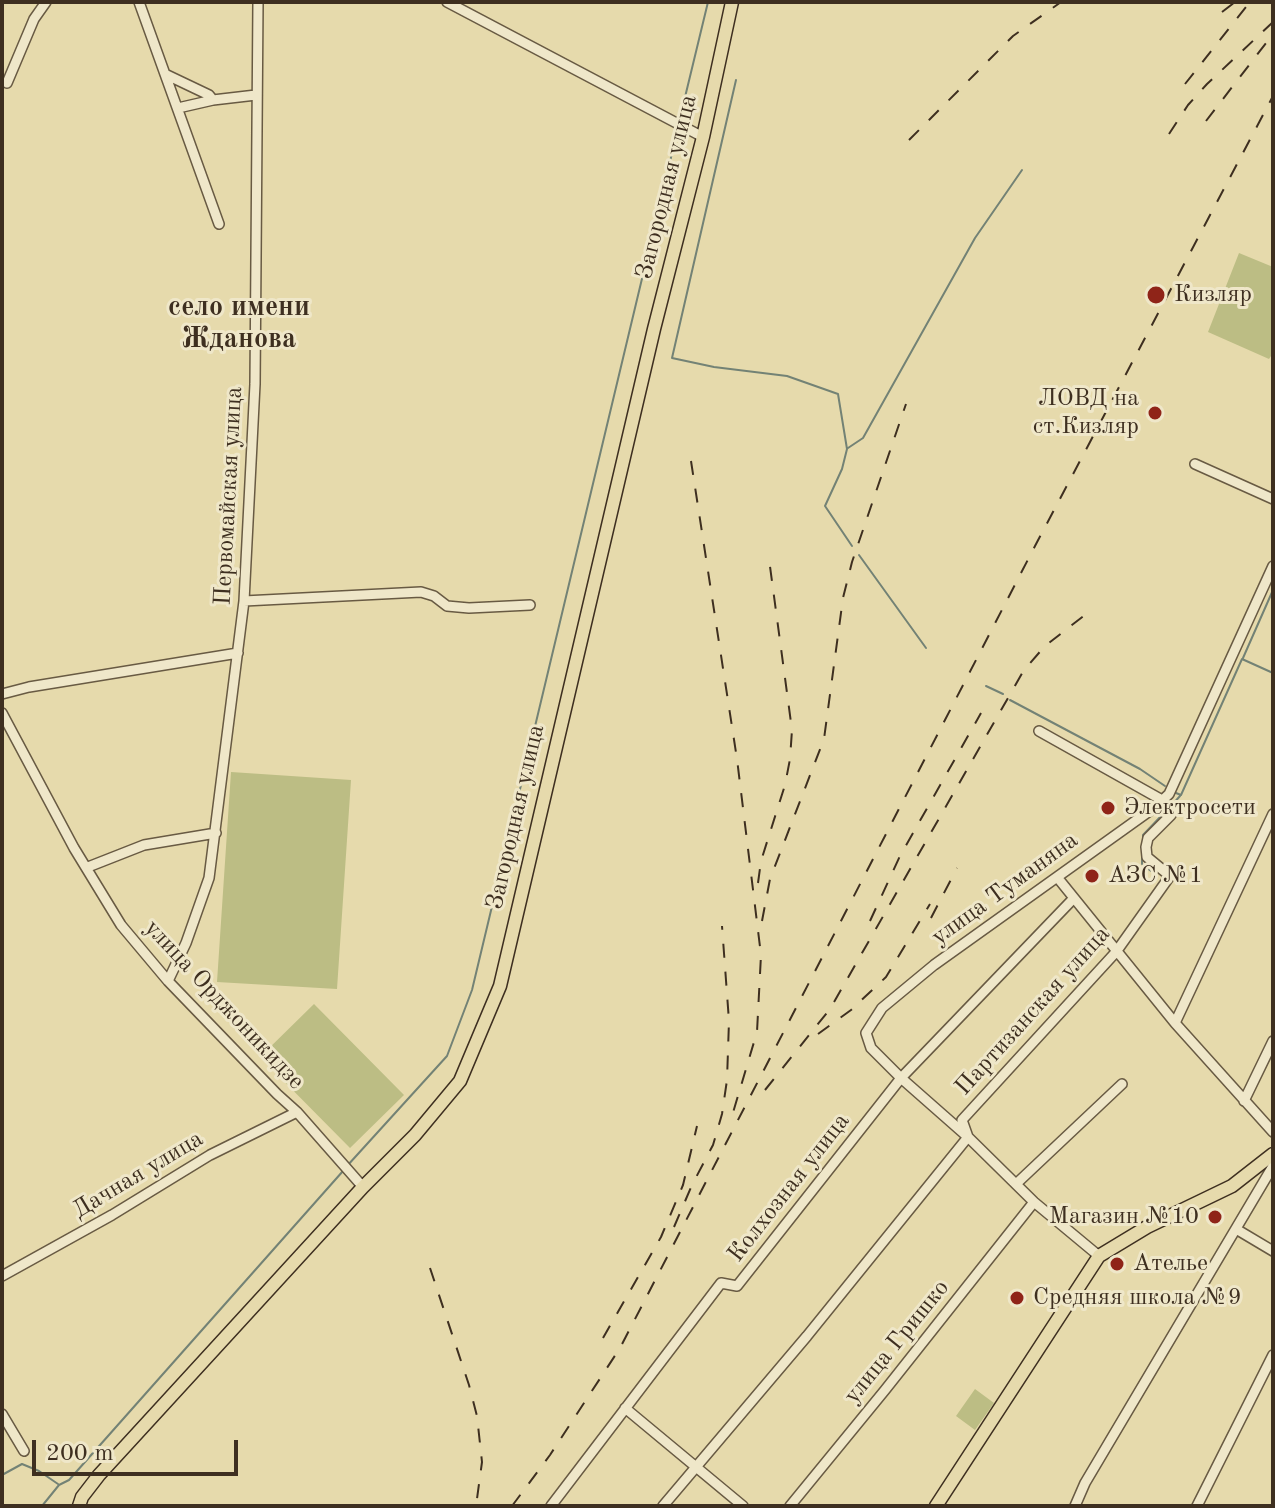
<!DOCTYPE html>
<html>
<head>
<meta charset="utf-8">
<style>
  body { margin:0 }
  #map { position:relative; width:1275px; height:1508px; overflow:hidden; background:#e6daac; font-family:"Old Standard TT",serif }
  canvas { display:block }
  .frame { position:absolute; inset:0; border:4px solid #3e2f20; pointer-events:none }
  .scale { position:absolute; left:32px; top:1440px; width:206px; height:36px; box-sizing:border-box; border:4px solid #3e2f20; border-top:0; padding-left:10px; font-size:24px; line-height:28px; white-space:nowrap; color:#3e2f20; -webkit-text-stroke:6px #efe7c9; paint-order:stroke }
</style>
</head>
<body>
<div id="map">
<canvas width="1275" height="1508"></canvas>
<div class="frame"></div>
<div class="scale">200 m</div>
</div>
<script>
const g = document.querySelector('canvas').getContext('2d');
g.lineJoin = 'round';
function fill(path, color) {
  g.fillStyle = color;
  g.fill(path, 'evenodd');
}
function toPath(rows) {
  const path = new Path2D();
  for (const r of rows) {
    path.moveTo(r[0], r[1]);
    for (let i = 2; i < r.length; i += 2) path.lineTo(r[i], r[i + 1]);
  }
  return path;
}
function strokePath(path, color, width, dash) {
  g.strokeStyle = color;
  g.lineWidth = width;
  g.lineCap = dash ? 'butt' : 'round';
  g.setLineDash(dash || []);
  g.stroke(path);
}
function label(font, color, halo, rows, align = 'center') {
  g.font = font + ' "Old Standard TT",serif';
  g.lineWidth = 6;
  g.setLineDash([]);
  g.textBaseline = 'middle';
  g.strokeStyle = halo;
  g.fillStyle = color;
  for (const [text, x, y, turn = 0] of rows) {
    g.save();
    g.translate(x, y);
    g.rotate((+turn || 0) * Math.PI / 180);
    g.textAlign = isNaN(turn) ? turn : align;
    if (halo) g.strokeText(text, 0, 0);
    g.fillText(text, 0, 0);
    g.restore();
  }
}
fill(toPath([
  [1239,253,1273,267,1273,353,1269,359,1208,332],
  [231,772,351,780,337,989,217,982],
  [314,1004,404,1095,350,1148,260,1057],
  [975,1389,994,1403,975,1430,956,1416]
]), '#bcbd84');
strokePath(toPath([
  [736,80,672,358,714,367,787,376,838,394,847,449,842,469,825,506,852,546],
  [679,122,708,2],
  [848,448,863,438,975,238,1022,170],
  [859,555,926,648],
  [1243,658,1273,590],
  [986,686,1003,694],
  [1010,700,1140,769,1165,786],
  [1176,793,1181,795,1242,659,1273,673],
  [1172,805,1180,796],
  [1143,840,1143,835,1164,813],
  [1142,855,1142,864,1151,871],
  [347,1166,447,1056,472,990,678,128],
  [2,1475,22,1464,39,1471,58,1484],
  [42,1506,59,1485,69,1480,343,1171]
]), '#738275', 2);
const minor = toPath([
  [139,2,219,224],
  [447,2,703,137],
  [167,75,209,95,213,100,256,95],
  [7,83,34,19,46,2],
  [178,108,213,100],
  [1195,464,1273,499],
  [244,601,421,592,434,596,447,606,469,608,530,605],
  [2,694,29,687,238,653],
  [2,713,74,848,121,925,168,981,277,1094,297,1112,363,1187],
  [88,867,144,845,216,833],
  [1057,877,1175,1023,1273,1132],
  [168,981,186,943,209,878,244,601,255,384,258,2],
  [1175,1023,1273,814],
  [1244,1101,1273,1041],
  [1016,1184,1122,1084],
  [1236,1229,1273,1251],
  [1099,1256,1034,1202,968,1137,901,1078,871,1048,866,1033,882,1008,934,965,1155,807,1169,794,1273,566],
  [2,1276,112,1215,210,1155,297,1112],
  [625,1408,743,1506],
  [2,1414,24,1451],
  [551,1506,721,1283,737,1286,901,1078,1074,898],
  [663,1506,807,1336,968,1137,962,1120,1116,952,1170,876,1147,857,1146,847,1148,838,1171,815,1162,800,1039,731],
  [790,1506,885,1390,1034,1202],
  [1075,1506,1085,1483,1273,1166],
  [1197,1506,1273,1355]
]);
const major = toPath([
  [79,1506,82,1497,99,1475,363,1187,415,1135,460,1081,500,986,654,329,703,137,732,2],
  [936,1506,1099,1256,1147,1227,1232,1186,1273,1154]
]);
strokePath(minor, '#685a43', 12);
strokePath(major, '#3e2f20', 15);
strokePath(minor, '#efe7c9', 9);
strokePath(major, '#e6daac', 12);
strokePath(toPath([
  [1222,12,1235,2],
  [1185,84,1250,2],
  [1206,121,1273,34],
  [1169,134,1188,105,1207,84,1273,22],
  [909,140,1013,36,1061,2],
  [691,461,737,759,761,955,757,1032,732,1116],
  [758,883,761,861,785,785,790,759,792,730,769,559],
  [931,918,957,868],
  [762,921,770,879,824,739,843,598,852,562,906,404],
  [870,921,900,856,981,713],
  [818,1034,851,1010,886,977,930,904],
  [765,1090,830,1009,1024,670,1045,646,1090,611],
  [674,1227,692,1185,713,1145,722,1114,727,1080,729,1021,722,926],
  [430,1268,469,1385,477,1416,482,1462,476,1506],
  [603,1338,661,1237,683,1185,697,1126],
  [512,1506,550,1455,620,1348,1035,546,1273,96]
]), '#3e2f20', 2, [14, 14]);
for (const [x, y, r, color] of [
  [1156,295,10,"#8f2418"],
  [1155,413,8,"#8f2418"],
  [1108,808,8,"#8f2418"],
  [1092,876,8,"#8f2418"],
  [1215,1217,8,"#8f2418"],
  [1117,1264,8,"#8f2418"],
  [1017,1298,8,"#8f2418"]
]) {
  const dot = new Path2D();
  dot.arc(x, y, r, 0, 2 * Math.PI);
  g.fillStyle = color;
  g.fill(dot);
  strokePath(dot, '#efe7c9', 3);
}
label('24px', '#3e2f20', '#efe7c9', [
  ["Загородная улица",667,187,-76],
  ["Первомайская улица",229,496,-87],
  ["Загородная улица",516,817,-77],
  ["улица Туманяна",1005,889,-36],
  ["улица Орджоникидзе",224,1005,47],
  ["Партизанская улица",1033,1011,-48],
  ["Дачная улица",138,1175,-31],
  ["Колхозная улица",789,1188,-52],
  ["улица Гришко",897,1342,-51]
]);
label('24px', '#3e2f20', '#efe7c9', [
  ["Кизляр",1174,295],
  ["ЛОВД на",1139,399,"right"],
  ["ст.Кизляр",1139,427,"right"],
  ["Электросети",1124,808],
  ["АЗС №1",1108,876],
  ["Магазин №10",1199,1217,"right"],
  ["Ателье",1133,1264],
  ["Средняя школа №9",1033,1298]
], 'left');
label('bold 28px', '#3e2f20', '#efe7c9', [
  ["село имени",239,308],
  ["Жданова",239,340]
]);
</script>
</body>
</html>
